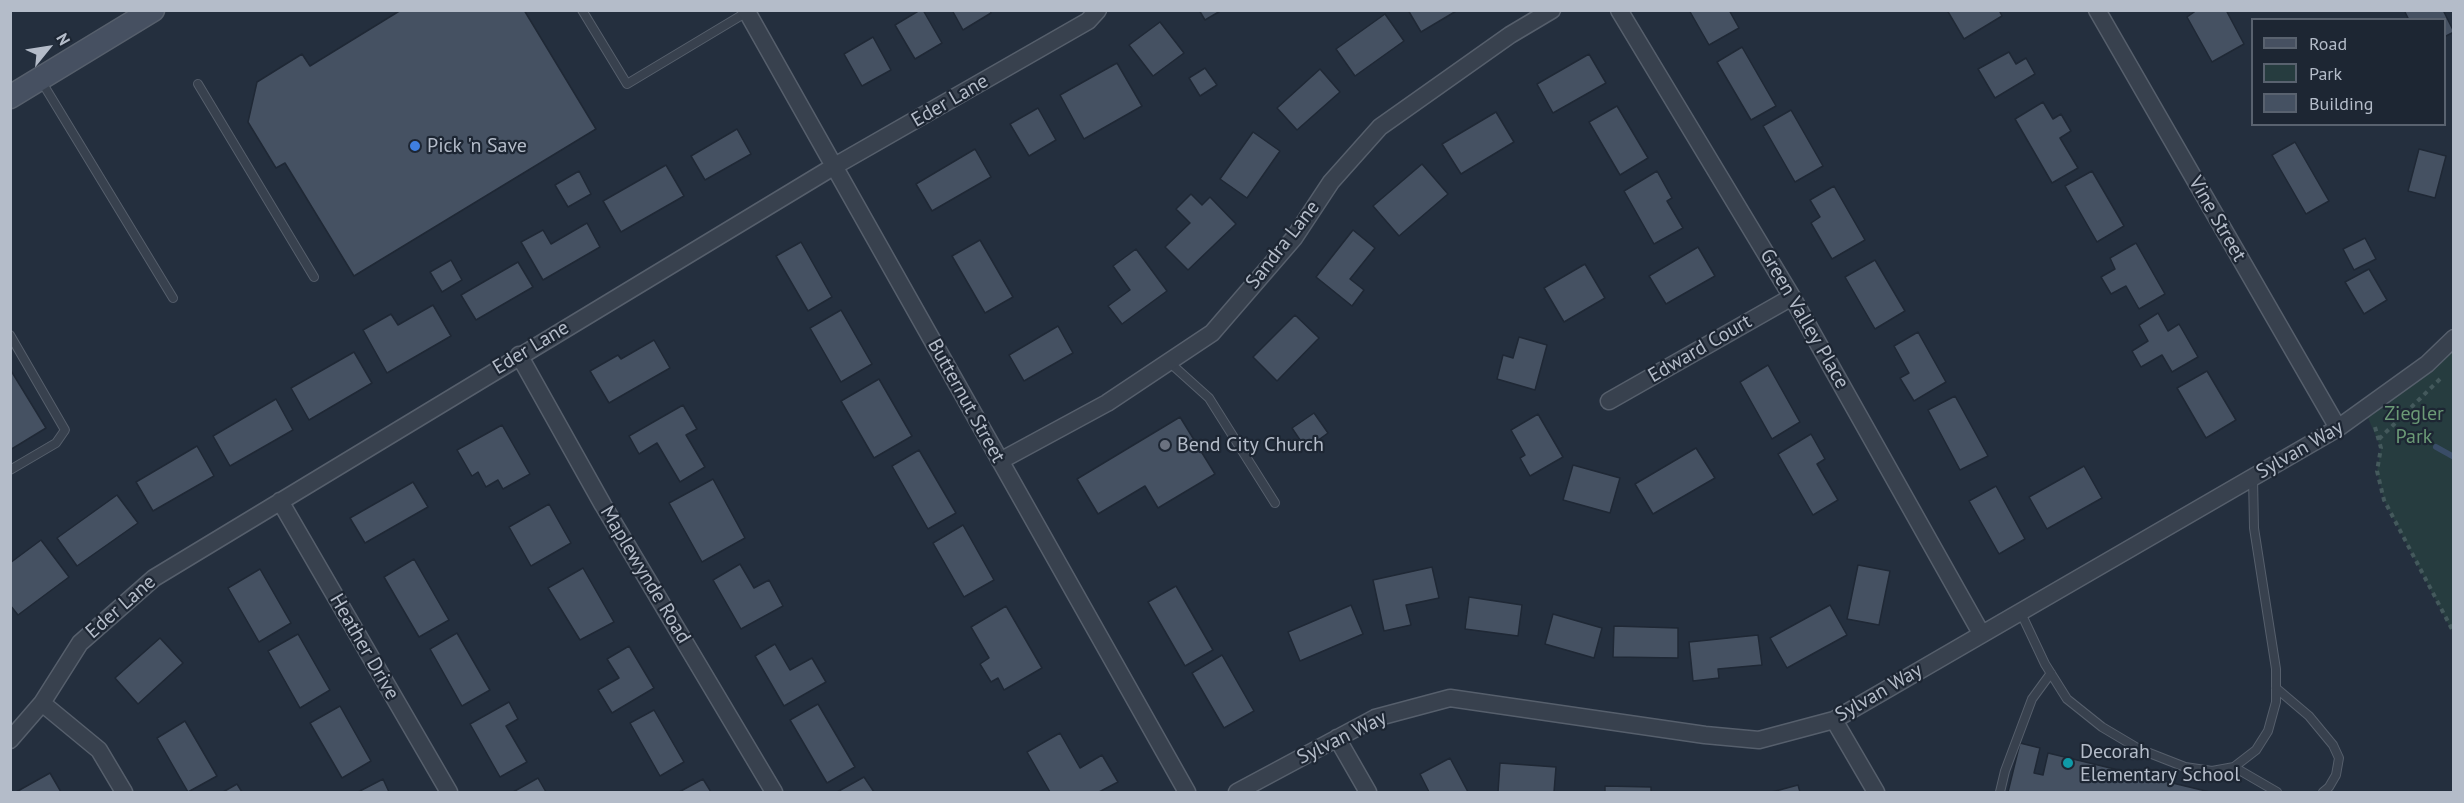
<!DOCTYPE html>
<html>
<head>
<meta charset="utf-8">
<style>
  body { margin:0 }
  #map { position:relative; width:2464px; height:803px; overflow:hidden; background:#242f3e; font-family:"PT Sans",sans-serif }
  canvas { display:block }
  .frame { position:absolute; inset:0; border:12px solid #b4bcc9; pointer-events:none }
  .legend { position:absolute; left:2251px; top:18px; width:195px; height:108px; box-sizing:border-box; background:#1d2633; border:2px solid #59626f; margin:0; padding:8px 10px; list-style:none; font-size:18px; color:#b4bcc9 }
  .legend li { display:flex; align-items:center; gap:12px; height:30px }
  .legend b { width:30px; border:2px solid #59626f }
  .north { position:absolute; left:18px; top:18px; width:60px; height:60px; -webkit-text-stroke:4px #1d2633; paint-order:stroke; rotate:60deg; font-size:16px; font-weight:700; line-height:24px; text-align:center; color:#b4bcc9 }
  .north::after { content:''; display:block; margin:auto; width:21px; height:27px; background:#b4bcc9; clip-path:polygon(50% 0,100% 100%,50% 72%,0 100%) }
</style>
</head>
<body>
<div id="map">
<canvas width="2464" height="803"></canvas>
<div class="frame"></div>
<ul class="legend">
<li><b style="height:8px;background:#465061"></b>Road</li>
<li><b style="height:16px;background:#263c3f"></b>Park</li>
<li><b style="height:16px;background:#455162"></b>Building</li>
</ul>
<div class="north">N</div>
</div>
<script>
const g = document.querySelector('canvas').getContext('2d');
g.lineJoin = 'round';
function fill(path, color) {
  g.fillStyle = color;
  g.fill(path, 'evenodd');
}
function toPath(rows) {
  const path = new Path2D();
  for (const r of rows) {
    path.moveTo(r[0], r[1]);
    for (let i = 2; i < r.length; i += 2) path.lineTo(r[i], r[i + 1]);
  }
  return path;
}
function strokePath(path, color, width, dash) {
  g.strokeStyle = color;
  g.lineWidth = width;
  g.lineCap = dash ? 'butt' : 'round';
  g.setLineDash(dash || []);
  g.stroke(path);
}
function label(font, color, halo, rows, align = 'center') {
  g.font = font + ' "PT Sans",sans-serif';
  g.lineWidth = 4.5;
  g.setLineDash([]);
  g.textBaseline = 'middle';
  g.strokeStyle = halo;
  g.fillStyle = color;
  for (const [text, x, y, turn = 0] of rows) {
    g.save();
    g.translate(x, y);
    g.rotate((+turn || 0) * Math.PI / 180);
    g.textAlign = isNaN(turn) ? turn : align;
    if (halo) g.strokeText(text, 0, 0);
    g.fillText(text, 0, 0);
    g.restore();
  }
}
fill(toPath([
  [2453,338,2453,633,2384,500,2377,471,2381,448,2365,411]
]), '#263c3f');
strokePath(toPath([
  [2436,447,2454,457]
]), '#394c67', 6);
const building = toPath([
  [401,10,524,10,596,129,354,276,285,163,276,168,248,122,257,82,302,54,310,66,401,10],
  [920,10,923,10,942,43,915,59,895,25,920,10],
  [952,10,990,10,991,13,963,30,952,10],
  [1199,10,1222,10,1205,20,1199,10],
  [1408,10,1458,10,1421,32,1408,10],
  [1689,10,1729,10,1739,28,1709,45,1689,10],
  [1947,10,1999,10,2002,16,1964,39,1947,10],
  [2197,10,2226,10,2244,44,2212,62,2187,17,2197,10],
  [2404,10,2443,10,2454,32,2444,37,2444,20,2409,20,2404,10],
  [1385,14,1404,41,1355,76,1336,49,1385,14],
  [1160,22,1184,53,1153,76,1129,45,1160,22],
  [873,37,891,70,862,86,844,54,873,37],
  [1742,47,1776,106,1751,120,1717,62,1742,47],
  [2009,52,2016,64,2026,58,2035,74,1995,98,1978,69,2009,52],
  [1589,54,1606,83,1553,113,1537,84,1589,54],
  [1117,63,1142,106,1084,139,1060,95,1117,63],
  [1205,68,1217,85,1200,96,1189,78,1205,68],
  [1320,69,1340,92,1297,130,1277,108,1320,69],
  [2043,102,2053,119,2061,114,2071,131,2060,138,2078,168,2052,183,2015,119,2043,102],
  [1617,106,1648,158,1620,175,1589,122,1617,106],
  [1038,108,1056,140,1029,156,1010,124,1038,108],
  [1791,110,1823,166,1795,182,1763,126,1791,110],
  [1496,112,1514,142,1461,174,1442,144,1496,112],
  [737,129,751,154,705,180,691,156,737,129],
  [1253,132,1280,151,1247,198,1220,179,1253,132],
  [2295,142,2329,201,2306,214,2272,155,2295,142],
  [975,149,991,177,932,211,916,184,975,149],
  [2419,149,2446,156,2435,198,2408,191,2419,149],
  [1422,164,1448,194,1399,236,1373,206,1422,164],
  [666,165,684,196,621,232,603,201,666,165],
  [579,171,591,194,568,207,555,185,579,171],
  [1657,171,1672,198,1667,201,1683,228,1654,244,1624,191,1657,171],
  [2092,171,2124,226,2097,242,2065,186,2092,171],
  [1834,186,1865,240,1832,259,1811,223,1820,217,1810,200,1834,186],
  [1191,194,1202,205,1210,197,1236,224,1188,270,1165,247,1190,223,1176,209,1191,194],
  [587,223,600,247,543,280,521,242,543,230,551,244,587,223],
  [1353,230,1375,248,1350,279,1364,290,1352,306,1316,277,1353,230],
  [2365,238,2376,259,2354,270,2343,249,2365,238],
  [980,240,1013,297,985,313,952,256,980,240],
  [801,242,832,297,808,311,776,256,801,242],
  [2136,243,2165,294,2139,309,2126,286,2111,294,2101,277,2115,269,2110,258,2136,243],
  [1698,247,1715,276,1666,304,1649,276,1698,247],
  [1136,249,1167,291,1122,324,1108,306,1130,290,1113,266,1136,249],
  [451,260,462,280,442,292,430,272,451,260],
  [1875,260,1905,311,1875,329,1845,277,1875,260],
  [518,262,533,287,476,320,461,295,518,262],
  [1585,264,1605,298,1564,322,1544,288,1585,264],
  [2369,269,2387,300,2364,314,2345,282,2369,269],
  [433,305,451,336,387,373,363,330,391,314,398,325,433,305],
  [841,310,872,364,841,382,810,328,841,310],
  [2158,313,2168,331,2179,324,2198,357,2172,372,2162,355,2141,367,2132,351,2148,341,2139,325,2158,313],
  [1295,315,1319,338,1277,381,1253,357,1295,315],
  [1058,326,1073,353,1024,381,1009,355,1058,326],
  [1918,332,1946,382,1914,401,1900,378,1909,373,1894,346,1918,332],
  [1519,337,1547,345,1535,390,1497,379,1503,355,1513,358,1519,337],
  [654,340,670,368,609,403,590,371,618,355,621,359,654,340],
  [354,352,372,383,309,420,291,388,354,352],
  [1768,365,1800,422,1772,439,1740,382,1768,365],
  [10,369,46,428,10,450,10,369],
  [2207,371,2236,420,2206,438,2177,388,2207,371],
  [879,379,912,436,874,458,841,401,879,379],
  [1955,396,1988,456,1960,470,1928,410,1955,396],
  [276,399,293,430,230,466,213,436,276,399],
  [683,405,697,429,686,435,705,467,680,482,657,443,639,454,629,436,683,405],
  [1314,413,1328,433,1306,449,1292,428,1314,413],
  [1538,414,1563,457,1530,476,1520,458,1525,455,1511,430,1538,414],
  [1180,417,1215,474,1158,508,1145,486,1098,514,1077,479,1180,417],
  [502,425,530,474,503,489,498,480,486,487,478,472,472,476,457,450,502,425],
  [1811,434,1825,459,1817,464,1838,500,1813,515,1778,454,1811,434],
  [197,446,214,476,153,511,136,482,197,446],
  [1696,448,1715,478,1653,514,1635,484,1696,448],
  [919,450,956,513,928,529,892,466,919,450],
  [1573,465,1620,478,1610,513,1563,500,1573,465],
  [2084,466,2102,498,2047,529,2029,497,2084,466],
  [713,479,745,538,702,562,669,503,713,479],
  [413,482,428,507,365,543,350,518,413,482],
  [1996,486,2025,539,1999,554,1969,501,1996,486],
  [117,495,138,523,77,566,57,538,117,495],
  [549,504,571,543,531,566,509,527,549,504],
  [963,525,994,580,964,597,933,543,963,525],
  [41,540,69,577,18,615,10,605,10,563,41,540],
  [414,559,449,620,419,637,384,577,414,559],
  [740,564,754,588,769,580,783,606,741,629,713,580,740,564],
  [1858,565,1890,571,1879,625,1847,619,1858,565],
  [1432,567,1439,598,1406,605,1411,625,1384,631,1373,580,1432,567],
  [583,568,614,622,580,640,548,588,583,568],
  [260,569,291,623,259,642,228,588,260,569],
  [1176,586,1213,650,1185,666,1148,602,1176,586],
  [1469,597,1522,605,1518,636,1465,629,1469,597],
  [1351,605,1363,634,1300,661,1288,632,1351,605],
  [1830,605,1847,635,1787,668,1770,638,1830,605],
  [1006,606,1042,668,1004,690,998,678,991,682,980,664,989,658,971,627,1006,606],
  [1553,614,1602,628,1594,658,1545,644,1553,614],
  [1614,626,1678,628,1678,658,1613,657,1614,626],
  [457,633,490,690,462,706,430,649,457,633],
  [298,634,330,690,300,708,268,651,298,634],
  [1758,635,1762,665,1718,669,1719,678,1693,681,1689,642,1758,635],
  [160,638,183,663,138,704,115,678,160,638],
  [775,644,790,670,812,658,826,682,784,706,755,656,775,644],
  [629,646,654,688,612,713,598,690,619,678,607,659,629,646],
  [1222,655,1254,711,1224,728,1192,673,1222,655],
  [509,702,518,719,506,726,527,762,500,777,470,724,509,702],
  [818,704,855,767,827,783,790,720,818,704],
  [340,706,371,761,342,778,310,723,340,706],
  [654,710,684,762,660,776,630,723,654,710],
  [185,721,217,776,188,792,157,738,185,721],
  [1060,733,1080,768,1102,755,1118,782,1099,792,1050,792,1027,752,1060,733],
  [2020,743,2040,748,2034,773,2043,775,2048,753,2210,792,2008,792,2020,743],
  [1450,758,1468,792,1429,792,1420,774,1450,758],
  [1500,763,1556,767,1554,792,1498,792,1500,763],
  [50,773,61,792,16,792,50,773],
  [864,777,874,792,837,792,864,777],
  [538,778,546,792,513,792,538,778],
  [383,779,389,792,358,792,383,779],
  [703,779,711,792,679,792,703,779],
  [237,784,242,792,223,792,237,784],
  [1798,785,1800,792,1772,792,1798,785],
  [1605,786,1651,787,1651,792,1605,792,1605,786]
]);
fill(building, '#455162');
strokePath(building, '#1f2835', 1.5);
const service = toPath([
  [582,10,627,84,747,12],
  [40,79,173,298],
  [198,84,314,277],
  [10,335,65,430,56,443,10,470],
  [1169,362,1209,398,1275,503],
  [2020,611,2045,664,2067,699,2102,727,2139,749,2185,767,2212,771,2234,767,2256,750,2268,731,2276,702,2276,669,2254,528,2253,477],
  [2276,688,2309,716,2333,745,2339,758,2336,775,2329,787,2323,792],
  [2234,767,2277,792],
  [2000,792,2005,771,2032,699,2051,673]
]);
const minor = toPath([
  [746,10,1187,792],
  [1619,10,1792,297,1981,633],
  [2097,10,2338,428],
  [519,355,603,505,774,792],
  [1609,401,1792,297],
  [1000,461,1107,403,1212,333,1294,238,1331,182,1380,127,1510,35,1552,10],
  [280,501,449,792],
  [42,703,99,750,124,792],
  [1834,720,1876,792],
  [1337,738,1368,792],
  [10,740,42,703,80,643,154,578,833,167,1088,21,1098,10],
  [1237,792,1375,718,1450,698,1705,735,1759,740,1834,720,2338,428,2427,364,2454,338]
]);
const secondary = toPath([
  [10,97,153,10]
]);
strokePath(service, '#565f6c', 10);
strokePath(minor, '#565f6c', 19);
strokePath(secondary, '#565f6c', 25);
strokePath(toPath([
  [2375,427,2381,448,2377,471,2384,500,2454,633],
  [2379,439,2440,379]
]), '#44595c', 4, [4.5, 4.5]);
strokePath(service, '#38414e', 8);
strokePath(minor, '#38414e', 16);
strokePath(secondary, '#465061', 22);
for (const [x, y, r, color] of [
  [415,146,6,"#3f7fe0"],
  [1165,445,6,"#6b7280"],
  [2068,763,6,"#0f9aa8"]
]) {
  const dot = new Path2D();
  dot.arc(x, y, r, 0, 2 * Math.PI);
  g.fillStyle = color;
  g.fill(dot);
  strokePath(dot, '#1d2633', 2);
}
label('20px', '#b4bcc9', '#1d2633', [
  ["Eder Lane",950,101,-30],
  ["Vine Street",2217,219,60],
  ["Sandra Lane",1283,245,-52],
  ["Green Valley Place",1804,319,60],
  ["Eder Lane",531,348,-31],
  ["Edward Court",1700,349,-30],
  ["Butternut Street",966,401,61],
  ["Sylvan Way",2300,450,-30],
  ["Maplewynde Road",645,575,59],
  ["Eder Lane",121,607,-41],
  ["Heather Drive",364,647,60],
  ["Sylvan Way",1879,693,-30],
  ["Sylvan Way",1342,738,-26]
]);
label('20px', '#b4bcc9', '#1d2633', [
  ["Pick 'n Save",427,146],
  ["Bend City Church",1177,445],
  ["Decorah",2080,752],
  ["Elementary School",2080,775]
], 'left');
label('20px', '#6b9a76', '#1d2633', [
  ["Ziegler",2414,414],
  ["Park",2414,437]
]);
</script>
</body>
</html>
